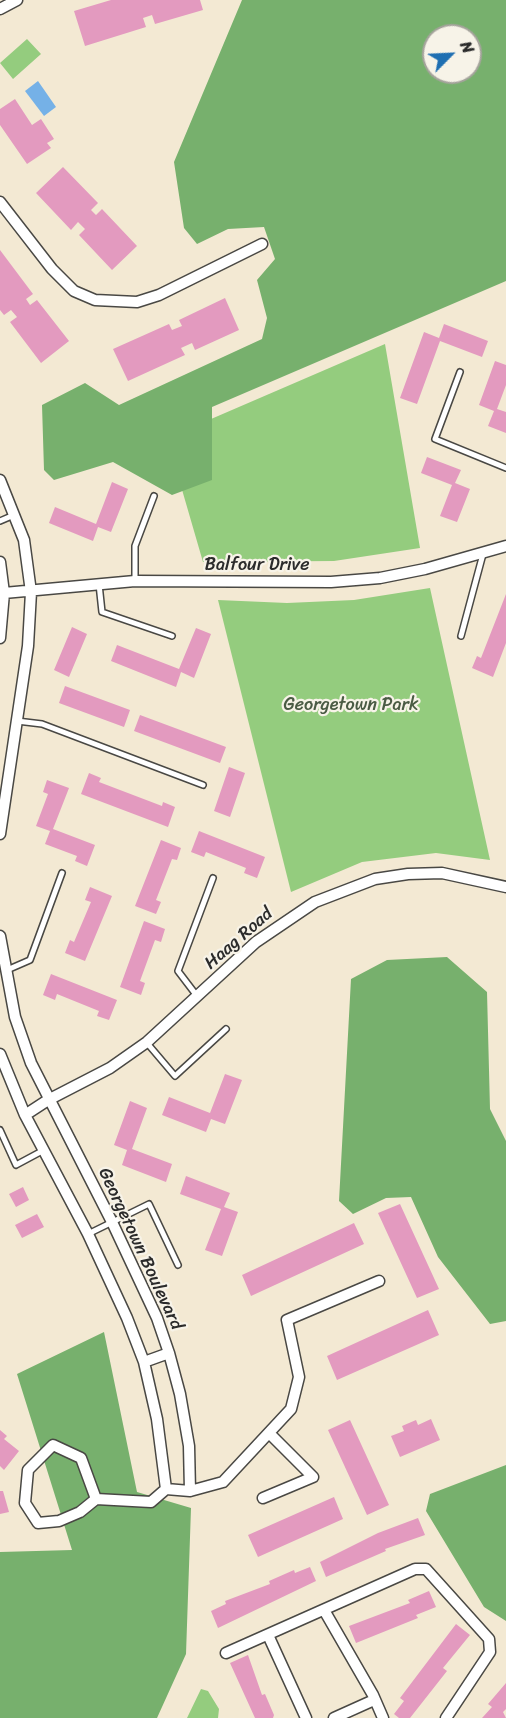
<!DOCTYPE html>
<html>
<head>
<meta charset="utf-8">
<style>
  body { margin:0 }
  #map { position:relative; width:506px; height:1718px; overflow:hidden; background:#f3e9d3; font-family:Sriracha,sans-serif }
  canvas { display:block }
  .north { position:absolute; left:422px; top:24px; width:60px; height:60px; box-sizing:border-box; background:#f7f3e8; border:2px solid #a5a39c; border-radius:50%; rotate:66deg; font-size:16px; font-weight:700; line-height:24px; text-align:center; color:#2b2b2b }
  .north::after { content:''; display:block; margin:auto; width:21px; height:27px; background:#1f6fb2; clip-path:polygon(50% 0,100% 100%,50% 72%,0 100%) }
</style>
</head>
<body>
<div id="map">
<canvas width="506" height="1718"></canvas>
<div class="north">N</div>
</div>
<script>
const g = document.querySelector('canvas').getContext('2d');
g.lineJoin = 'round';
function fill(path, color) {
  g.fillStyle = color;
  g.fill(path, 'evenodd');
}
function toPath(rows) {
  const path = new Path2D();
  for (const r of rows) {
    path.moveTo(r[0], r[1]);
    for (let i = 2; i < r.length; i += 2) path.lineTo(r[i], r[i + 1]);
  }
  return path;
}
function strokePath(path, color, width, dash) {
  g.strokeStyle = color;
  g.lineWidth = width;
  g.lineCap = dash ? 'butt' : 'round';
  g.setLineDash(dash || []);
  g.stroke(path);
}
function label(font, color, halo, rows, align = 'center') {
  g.font = font + ' Sriracha,sans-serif';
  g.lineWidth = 4.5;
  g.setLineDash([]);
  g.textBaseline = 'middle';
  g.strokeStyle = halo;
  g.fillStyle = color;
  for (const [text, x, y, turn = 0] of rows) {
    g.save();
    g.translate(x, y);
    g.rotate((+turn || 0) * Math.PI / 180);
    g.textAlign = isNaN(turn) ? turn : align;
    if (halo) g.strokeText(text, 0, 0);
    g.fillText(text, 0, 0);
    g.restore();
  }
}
fill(toPath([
  [27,39,41,54,13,79,0,63],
  [385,344,420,548,334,561,203,562,167,438],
  [430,588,490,860,436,853,362,862,291,892,218,600,287,603,354,600],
  [201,1689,208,1691,219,1709,218,1718,187,1718]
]), '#94cc7e');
fill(toPath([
  [242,0,506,0,506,281,212,407,212,480,172,495,113,462,54,480,44,470,42,405,85,383,119,405,262,339,267,318,257,280,275,259,264,227,228,229,197,244,184,228,174,162],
  [434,36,470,36,470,72,434,72],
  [447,957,487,992,490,1109,506,1141,506,1321,490,1324,438,1257,411,1197,386,1198,353,1214,339,1201,351,979,387,960],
  [104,1332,137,1492,191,1508,186,1654,157,1718,0,1718,0,1552,72,1550,17,1374],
  [506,1465,506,1621,484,1607,426,1511,430,1494]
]), '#77b06d');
fill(toPath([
  [38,81,56,107,44,116,25,91]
]), '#75b1e7');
fill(toPath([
  [111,0,200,0,203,10,155,24,152,15,143,18,146,27,85,46,74,11],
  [15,99,32,125,41,119,54,139,47,143,51,148,27,164,0,125,0,109],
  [63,167,98,203,91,210,96,215,102,209,137,246,112,270,79,235,85,229,78,222,71,230,36,193],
  [0,250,33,294,26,299,30,305,37,300,69,341,41,363,10,322,17,317,11,310,4,315,0,310],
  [225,298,239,330,195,350,192,343,181,348,185,355,128,381,113,349,169,324,172,330,182,326,179,320],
  [444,324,488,341,482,357,440,341,417,404,400,398,424,332,439,338],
  [495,361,506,365,506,385,497,409,506,412,506,433,488,426,494,411,479,405],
  [427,457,461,470,455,483,470,489,457,522,440,516,452,485,421,473],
  [112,482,128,489,111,532,98,527,93,541,49,523,55,507,96,524],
  [506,594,506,643,493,677,472,668,477,656,481,658],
  [72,627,87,634,69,677,54,670],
  [196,628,211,634,194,678,181,672,176,687,111,661,117,645,179,669],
  [65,686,130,710,124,727,59,703],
  [140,715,226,747,220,763,134,731],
  [229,767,245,773,230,817,214,811],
  [89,773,101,778,99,782,162,806,163,802,175,807,168,827,81,794],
  [47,780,69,788,53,829,95,845,87,866,75,861,77,856,45,844,50,831,36,826,48,794,43,792],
  [199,831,265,857,257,878,244,873,246,868,206,852,204,857,191,852],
  [161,840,181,848,177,860,172,859,156,900,161,902,156,914,135,906],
  [90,887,112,896,85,961,65,953,70,940,74,942,91,902,85,900],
  [144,921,165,929,161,942,155,940,140,981,145,983,141,995,120,987],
  [51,974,117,1000,109,1020,97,1016,99,1011,57,994,55,1000,43,995],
  [225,1074,242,1080,225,1124,211,1119,206,1132,162,1115,169,1097,210,1113],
  [130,1101,147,1108,132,1149,172,1164,166,1182,122,1165,127,1150,114,1145],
  [186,1176,230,1193,224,1207,238,1212,222,1256,205,1250,221,1209,180,1194],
  [23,1187,29,1200,16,1207,9,1194],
  [400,1204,439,1289,417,1298,378,1213],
  [37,1214,44,1227,22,1238,15,1225],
  [354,1223,364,1244,251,1296,242,1275],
  [428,1310,439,1335,337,1380,327,1356],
  [431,1419,440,1440,400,1457,391,1436,404,1431,402,1426,416,1420,418,1425],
  [350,1420,389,1505,367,1515,328,1430],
  [0,1430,7,1436,4,1439,19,1451,4,1470,0,1466],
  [0,1491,3,1491,9,1512,0,1514],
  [334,1497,343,1519,258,1557,248,1535],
  [418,1518,425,1535,385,1549,386,1551,326,1577,320,1562,378,1533],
  [310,1567,316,1581,218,1628,211,1611,226,1604,225,1601,270,1584,269,1581,294,1570,295,1573],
  [429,1591,436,1607,416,1615,418,1618,356,1643,349,1626,410,1603,408,1600],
  [456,1624,470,1635,443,1668,447,1671,410,1718,399,1718,394,1714,404,1701,400,1698],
  [248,1655,262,1695,265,1694,274,1715,273,1718,255,1718,230,1663],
  [506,1683,506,1709,503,1712,506,1718,482,1718,492,1707,488,1704]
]), '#e39abf');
const lane = toPath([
  [460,372,435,439,506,468],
  [0,521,14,515],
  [135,581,135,546,154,496],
  [99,584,102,612,172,636],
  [461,636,483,554],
  [17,721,42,724,203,785],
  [7,970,30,960,62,873],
  [197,996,178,971,213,878],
  [147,1043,175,1076,226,1029],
  [0,1130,16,1165,44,1150],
  [88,1234,149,1204,178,1265]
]);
const street = toPath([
  [0,9,17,0],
  [0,202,52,269,74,291,95,300,137,302,159,295,262,244],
  [0,480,24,540,31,592,28,646,0,834],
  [0,562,4,593,0,638],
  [4,593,135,581,331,582,380,578,425,569,506,546],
  [0,936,15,1017,31,1063,112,1222,157,1318,169,1353,180,1394,189,1446,190,1491,166,1489,157,1419,144,1362,127,1318,88,1234,25,1115,0,1054],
  [25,1115,48,1100,110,1068,147,1042,256,942,315,902,375,879,408,874,442,873,506,887],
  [144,1362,169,1353],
  [190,1491,223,1482,291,1409,299,1377,287,1320,379,1281],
  [263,1498,313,1477,270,1434],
  [96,1499,80,1512,59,1521,38,1523,25,1503,28,1470,53,1445,81,1458,96,1499,151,1502,166,1489],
  [324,1610,373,1695,383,1718],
  [268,1635,306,1718],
  [226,1653,415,1569,426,1569,489,1639,490,1652,446,1718],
  [334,1718,374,1700]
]);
strokePath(lane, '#494844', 8);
strokePath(street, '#494844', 13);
strokePath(lane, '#fff', 5);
strokePath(street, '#fff', 10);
label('18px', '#2b2b2b', '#f7f3e8', [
  ["Balfour Drive",257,565],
  ["Haag Road",239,939,-41],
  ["Georgetown Boulevard",140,1249,65]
]);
label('18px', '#4a5b44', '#f7f3e8', [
  ["Georgetown Park",351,705]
]);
</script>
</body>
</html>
